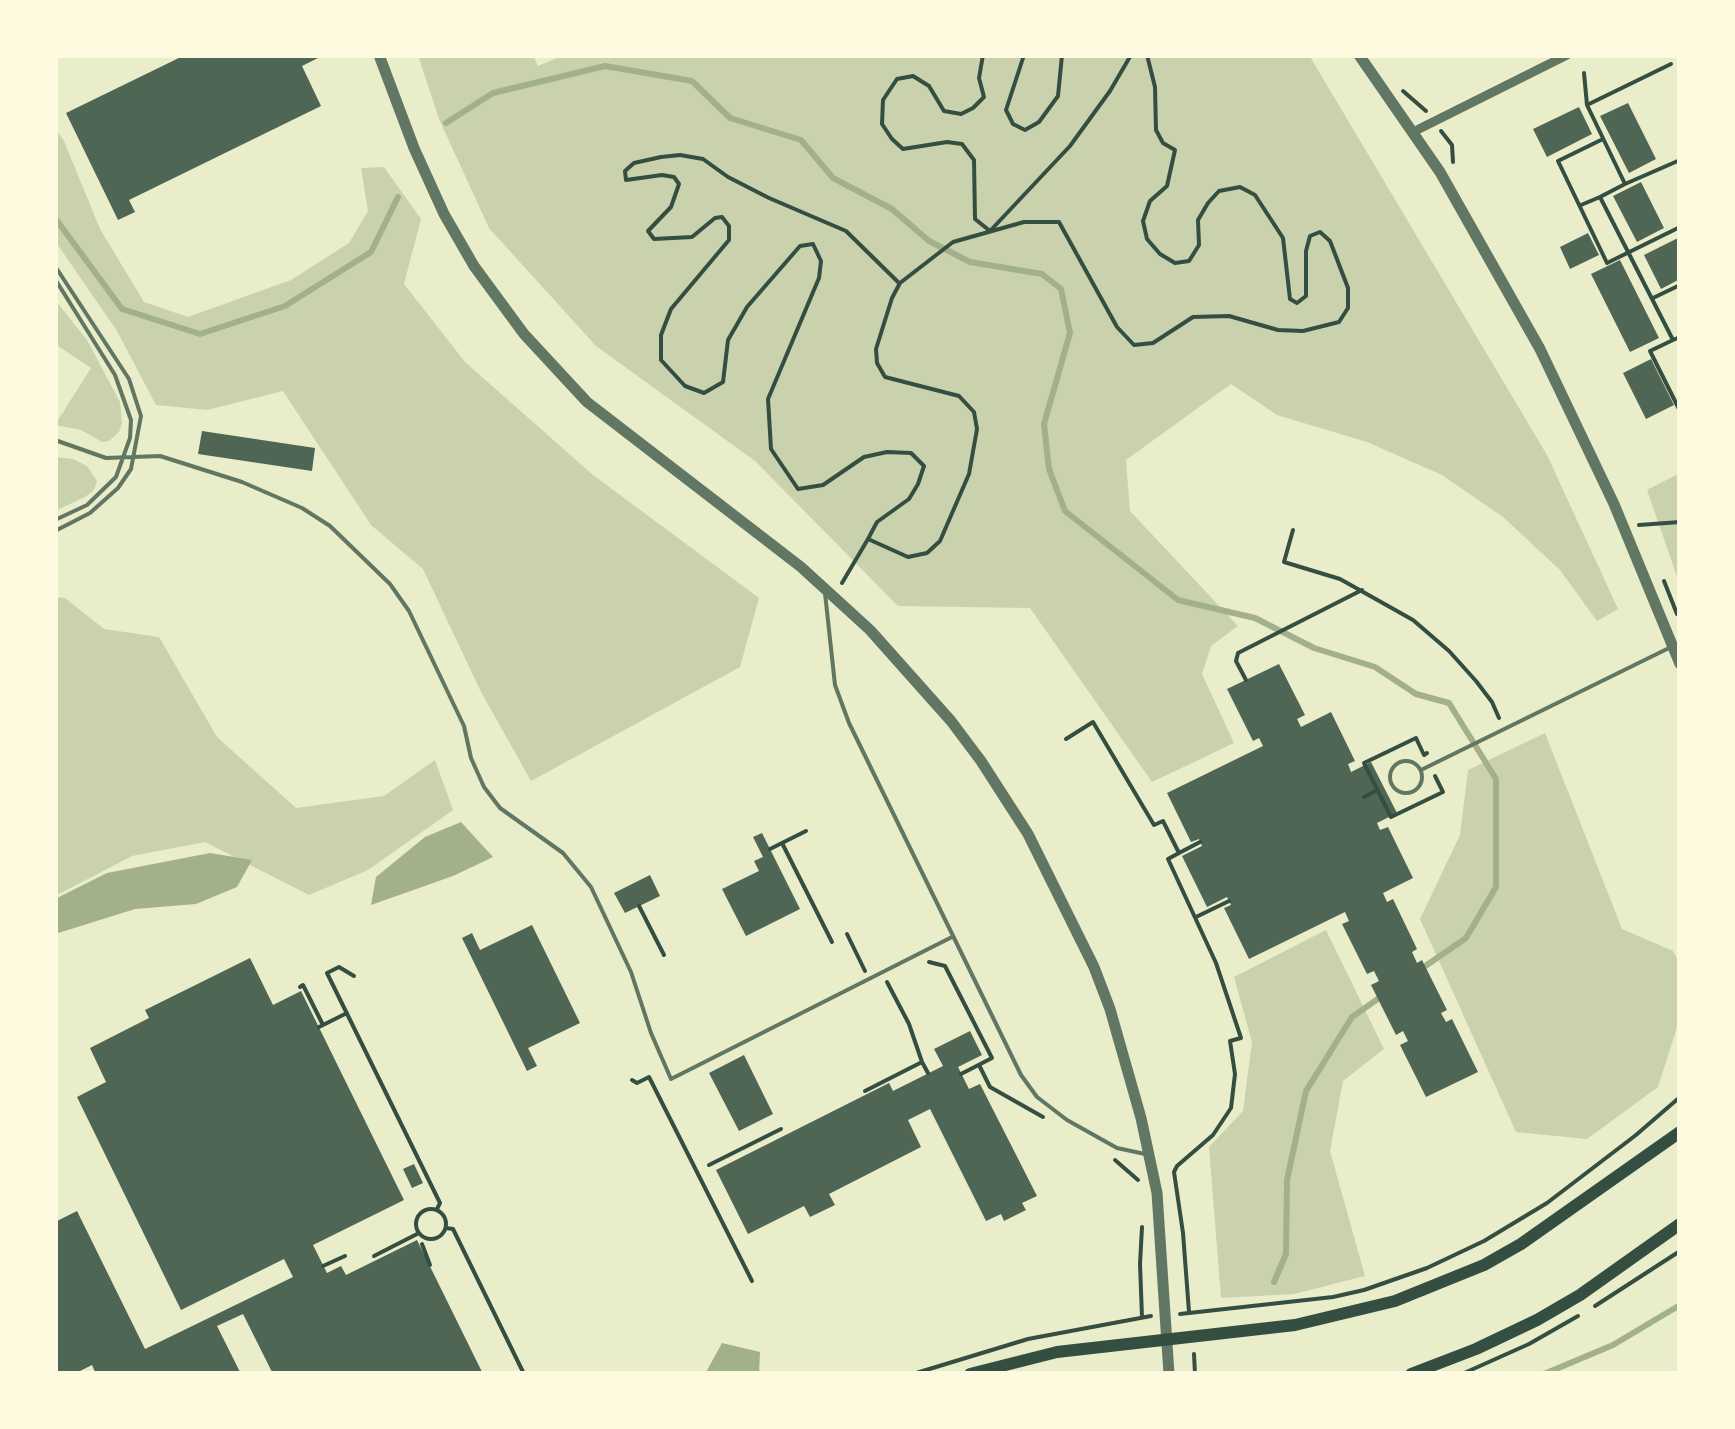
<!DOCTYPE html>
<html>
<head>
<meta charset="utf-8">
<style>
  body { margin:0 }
  #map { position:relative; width:1735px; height:1429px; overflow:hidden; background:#e9edc9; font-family:Arial,sans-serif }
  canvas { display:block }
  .frame { position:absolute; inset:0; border:58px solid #fefae0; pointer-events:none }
</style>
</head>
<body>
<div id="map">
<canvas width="1735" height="1429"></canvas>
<div class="frame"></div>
</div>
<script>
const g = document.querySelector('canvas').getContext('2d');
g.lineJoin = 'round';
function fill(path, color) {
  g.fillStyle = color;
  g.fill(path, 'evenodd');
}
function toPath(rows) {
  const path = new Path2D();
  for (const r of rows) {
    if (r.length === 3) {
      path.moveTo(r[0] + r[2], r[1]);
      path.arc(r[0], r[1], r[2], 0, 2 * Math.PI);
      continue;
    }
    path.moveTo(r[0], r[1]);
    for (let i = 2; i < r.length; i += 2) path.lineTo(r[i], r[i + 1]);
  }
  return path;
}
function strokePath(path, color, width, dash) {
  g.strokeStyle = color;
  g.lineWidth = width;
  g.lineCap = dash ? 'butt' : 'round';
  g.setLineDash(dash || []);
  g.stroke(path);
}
fill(toPath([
  [418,55,533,55,538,66,564,55,1309,55,1547,455,1618,609,1597,621,1560,570,1503,517,1442,475,1367,442,1277,415,1231,384,1126,460,1130,511,1238,626,1211,646,1202,674,1234,743,1152,782,1030,608,898,606,755,461,596,346,489,228,439,119],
  [55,128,64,141,100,229,144,302,188,317,291,280,349,243,368,211,361,168,384,167,421,219,404,284,465,362,593,475,759,598,740,667,531,781,480,690,423,569,371,525,283,391,207,410,156,405,117,331,55,241],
  [55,300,87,340,120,402,122,423,119,432,109,441,102,442,81,430,55,425,91,368,55,344],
  [55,457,73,459,87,466,97,481,94,490,85,497,55,511],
  [1680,473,1680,585,1647,490],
  [55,597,65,598,104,629,159,637,217,737,296,808,384,796,435,760,453,810,368,870,309,895,205,842,132,856,55,896],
  [1545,733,1622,929,1673,951,1680,964,1680,1018,1658,1087,1587,1139,1516,1132,1420,919,1460,835,1468,770],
  [1326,930,1384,1049,1343,1081,1330,1151,1365,1276,1294,1294,1221,1298,1209,1147,1243,1111,1252,1042,1234,977]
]), '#cad2ad');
fill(toPath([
  [461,822,493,857,453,876,371,905,376,877,425,837],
  [210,853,252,860,237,887,196,904,135,909,55,934,55,899,107,873],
  [722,1343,760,1352,759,1374,705,1374]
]), '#a3b18a');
strokePath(toPath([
  [446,123,493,93,605,66,692,81,730,118,801,140,833,178,892,209,929,241,970,262,1042,274,1061,289,1070,333,1044,424,1049,469,1065,511,1178,600,1255,618,1314,648,1375,667,1416,694,1449,703,1496,779,1496,887,1466,938,1421,969],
  [55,218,122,309,200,334,285,306,371,252,398,197],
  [1274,1282,1286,1254,1287,1180,1306,1091,1352,1017,1382,996],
  [1544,1374,1613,1345,1680,1305]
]), '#a3b18a', 6);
fill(toPath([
  [185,55,324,55,302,66,321,106,129,200,135,212,118,220,66,113],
  [1628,103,1656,159,1629,173,1600,116],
  [1579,107,1592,134,1547,157,1533,129],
  [1641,182,1664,228,1637,242,1613,196],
  [1588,233,1599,255,1570,269,1560,247],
  [1680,237,1680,279,1661,289,1644,255],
  [1620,260,1659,338,1630,352,1591,274],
  [1651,359,1674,405,1646,419,1623,373],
  [202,431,315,448,312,471,198,454],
  [1279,664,1305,715,1297,719,1301,727,1331,712,1355,761,1348,764,1351,772,1371,762,1397,813,1377,823,1380,830,1388,827,1413,878,1383,893,1387,902,1393,899,1417,949,1412,952,1417,963,1422,960,1447,1010,1441,1013,1446,1022,1452,1019,1478,1072,1426,1097,1400,1045,1408,1041,1403,1031,1396,1035,1371,985,1379,981,1374,971,1367,974,1342,924,1349,921,1345,912,1249,959,1224,908,1231,905,1227,897,1207,907,1182,856,1202,846,1199,839,1191,842,1167,793,1263,746,1259,738,1253,741,1227,689],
  [762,833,800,909,746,936,722,889,759,871,754,861,763,857,753,837],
  [650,875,660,896,625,913,614,893],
  [532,925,580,1023,528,1048,537,1066,527,1071,462,938,472,933,480,950],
  [250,958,273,1005,301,991,404,1200,313,1245,327,1273,341,1266,346,1275,417,1240,483,1374,273,1374,243,1314,217,1326,241,1374,96,1374,92,1365,74,1374,55,1374,55,1222,77,1211,145,1349,293,1277,284,1259,181,1310,77,1097,106,1082,90,1048,149,1018,145,1010],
  [970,1031,982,1055,958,1067,969,1089,980,1084,1037,1196,1022,1203,1026,1210,1004,1221,1001,1214,986,1221,930,1109,908,1120,921,1147,829,1194,835,1205,810,1217,804,1206,748,1234,716,1170,889,1083,893,1091,943,1066,934,1049],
  [744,1055,773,1114,739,1131,709,1073],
  [414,1164,423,1183,412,1188,403,1169]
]), '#4f6655');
strokePath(toPath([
  [983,55,979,78,984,97,973,108,961,114,944,111,929,86,913,76,897,79,883,100,882,124,892,139,903,149,947,142,962,144,974,160,975,219,990,231,1070,146,1110,91,1131,55],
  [1024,55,1006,110,1013,124,1025,130,1039,122,1058,96,1062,55],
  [1584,73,1587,105,1625,184,1600,197,1673,340,1680,337],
  [1403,91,1426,111],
  [1587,105,1671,64],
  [1441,131,1452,145,1453,162],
  [1603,139,1558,161,1607,263,1680,227],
  [1625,184,1680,160],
  [1581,205,1600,197],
  [1653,298,1680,285],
  [1673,340,1650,351,1680,411],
  [1639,525,1680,522],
  [1293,530,1284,562,1340,579,1413,620,1449,651,1476,681,1492,702,1499,718],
  [868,539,877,522,909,499,918,484,924,466,911,453,887,452,864,457,823,485,798,489,771,449,768,399,819,278,821,261,813,244,800,246,747,307,728,340,723,382,704,393,685,386,661,360,661,335,671,309,729,240,729,226,722,217,715,218,692,237,654,239,648,231,671,207,679,184,674,177,662,175,626,180,625,171,634,163,661,157,680,155,703,159,728,177,769,198,846,231,898,282],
  [1664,581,1677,614],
  [842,583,868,539,908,557,927,553,940,541,969,474,977,429,974,412,959,396,885,377,877,363,876,349,892,298,900,283,953,242,1024,222,1059,222,1117,327,1134,345,1153,343,1193,317,1229,316,1278,330,1303,331,1339,322,1348,308,1348,288,1330,241,1320,232,1310,236,1306,251,1306,296,1297,303,1290,299,1283,238,1255,195,1240,187,1219,191,1208,203,1198,220,1199,245,1189,261,1175,263,1160,254,1147,239,1143,221,1150,201,1167,186,1175,150,1163,143,1156,130,1155,87,1147,55],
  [1246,680,1236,661,1238,653,1362,590],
  [1066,739,1093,722,1154,825,1163,821,1179,853,1168,859,1216,963,1241,1038,1230,1041,1235,1074,1231,1108,1213,1135,1177,1166,1174,1172,1183,1233,1189,1312],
  [1427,753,1424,755,1416,738,1364,763,1391,817,1443,792,1435,776],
  [1364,797,1377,790],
  [782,843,806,831],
  [770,849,782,843,832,942],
  [1179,853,1200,842],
  [639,906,664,955],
  [1196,917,1229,901],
  [847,934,865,971],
  [929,962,945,966,992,1058,961,1074],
  [354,976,339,967,327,973,440,1203,437,1209],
  [887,982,909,1024,922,1062],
  [300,987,303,985,323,1025],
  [319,1027,347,1013],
  [979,1065,990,1087,1043,1117],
  [632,1080,637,1083,649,1077,752,1281],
  [865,1091,922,1062,928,1073],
  [1115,1160,1138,1180],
  [709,1165,781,1129],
  [431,1224,15],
  [446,1228,453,1229,524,1374],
  [422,1244,430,1265],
  [374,1256,419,1233],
  [323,1266,345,1256],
  [1595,1306,1680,1251],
  [1180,1314,1333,1297,1364,1290,1427,1268,1484,1241,1547,1203,1636,1135,1680,1097],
  [1142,1317,1140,1264,1142,1227],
  [1194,1354,1195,1374],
  [913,1374,1028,1339,1151,1316],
  [1462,1374,1529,1344,1578,1316]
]), '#344e41', 4);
strokePath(toPath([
  [55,266,129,379,141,416,131,469,118,488,90,513,55,531],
  [55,279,115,375,131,420,130,438,116,477,87,505,55,520],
  [55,440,106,458,160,456,242,482,302,508,330,526,390,584,409,611,464,726,471,758,484,787,500,808,563,853,591,887,631,972,651,1033,671,1079,952,937],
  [825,593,835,685,849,723,1021,1075,1037,1097,1067,1120,1117,1148,1145,1154],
  [1406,777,16],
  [1421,770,1669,648]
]), '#617663', 4);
strokePath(toPath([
  [1413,132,1567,55]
]), '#617663', 9);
strokePath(toPath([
  [379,55,414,148,444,214,474,266,524,334,587,402,801,567,870,630,951,721,981,761,1028,834,1094,967,1110,1009,1141,1118,1157,1193,1169,1374],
  [1359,55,1440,172,1540,349,1614,504,1680,664]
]), '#617663', 11);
strokePath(toPath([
  [970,1374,1057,1352,1295,1325,1395,1301,1484,1265,1521,1244,1680,1132],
  [1411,1374,1476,1349,1537,1320,1580,1295,1680,1224]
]), '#344e41', 12);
</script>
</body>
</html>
